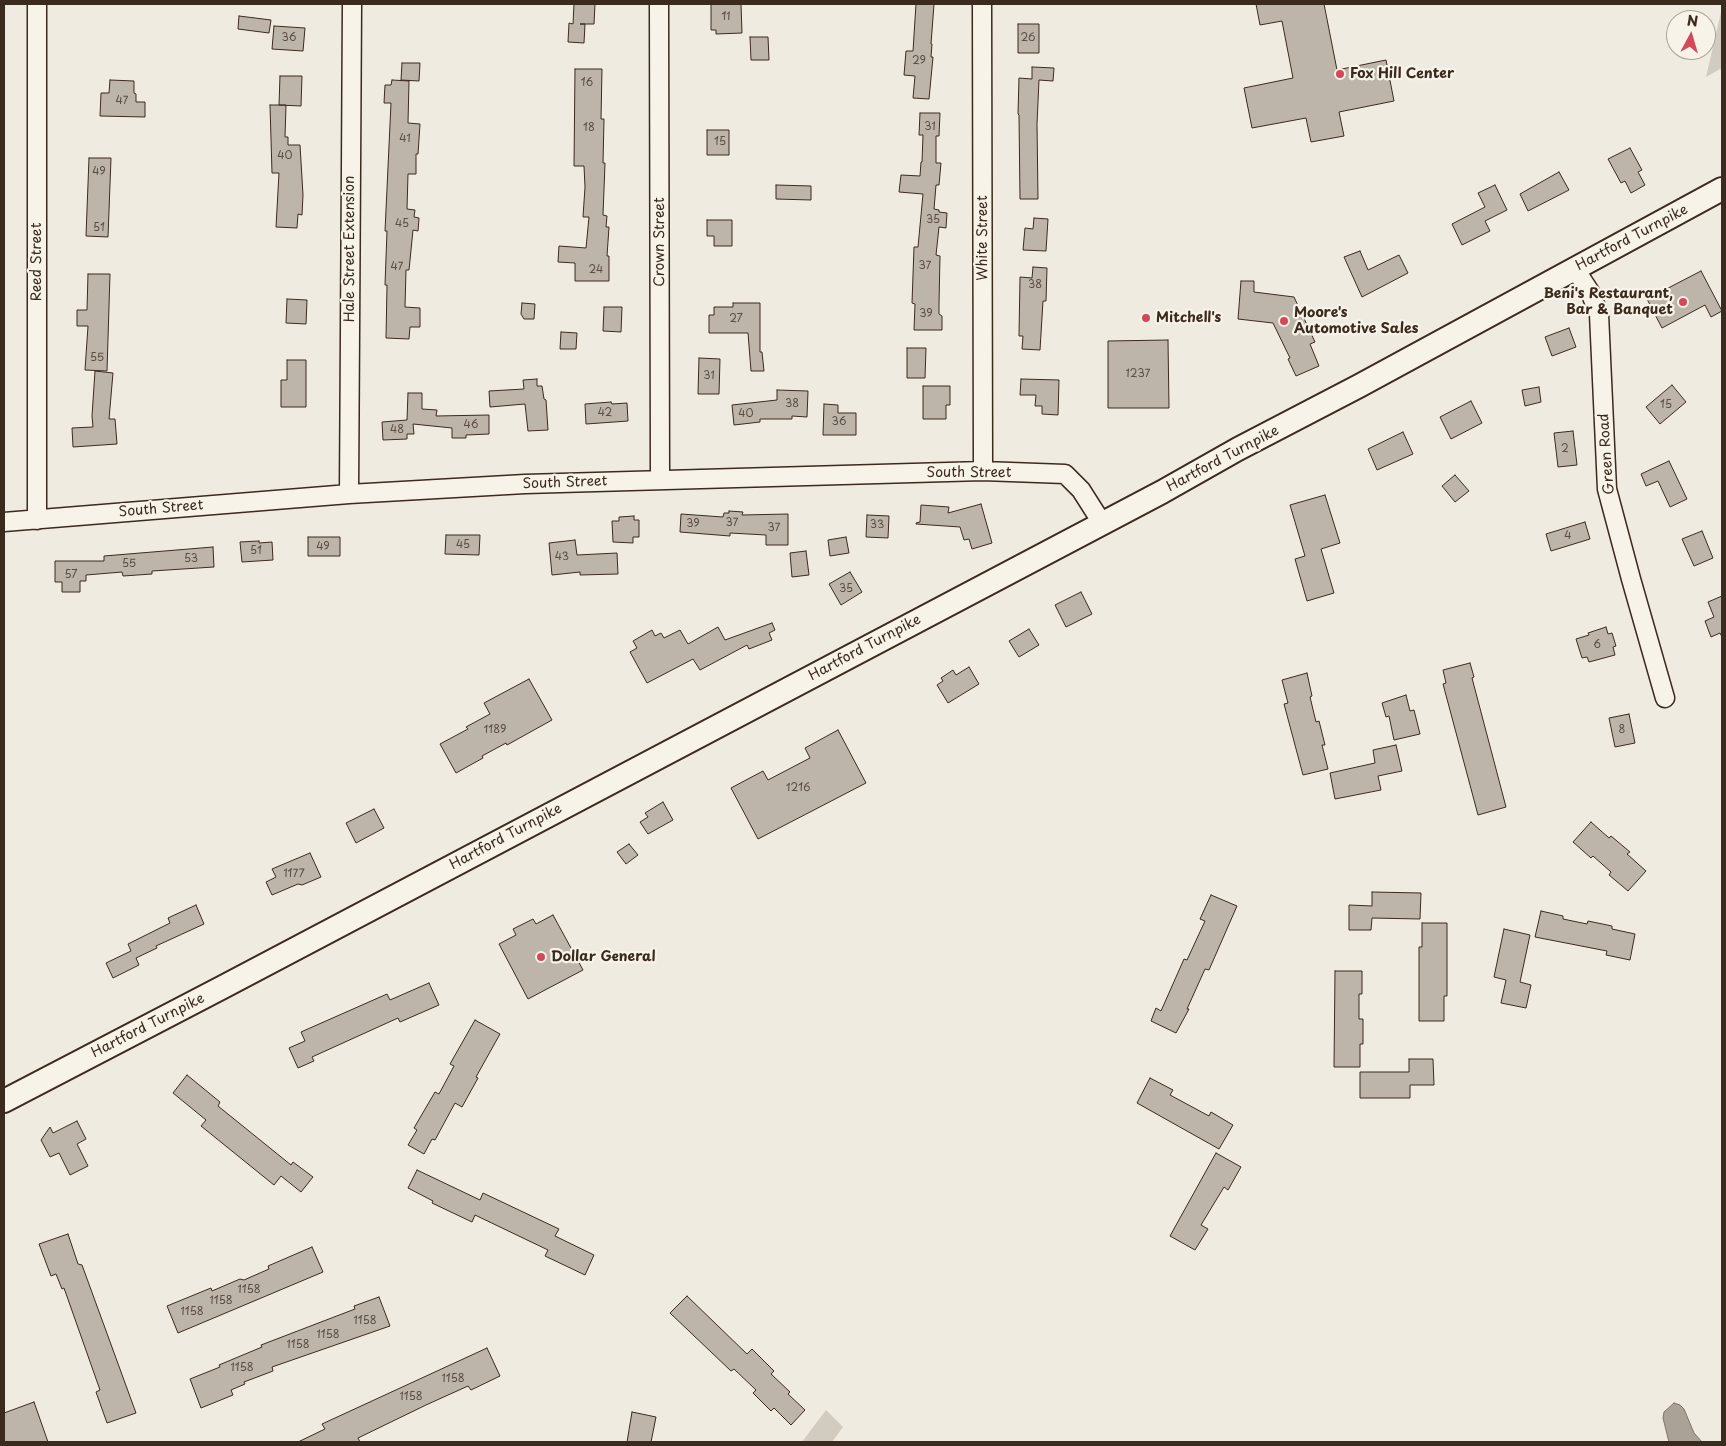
<!DOCTYPE html>
<html>
<head>
<meta charset="utf-8">
<style>
  body { margin:0 }
  #map { position:relative; width:1726px; height:1446px; overflow:hidden; background:#efebe0; font-family:"Playpen Sans",sans-serif }
  canvas { display:block }
  .frame { position:absolute; inset:0; border:5px solid #3b2a1e; pointer-events:none }
  .north { position:absolute; left:1666px; top:10px; width:50px; height:50px; box-sizing:border-box; background:#f7f3e8; border:1px solid #aca397; border-radius:50%; rotate:6deg; font-size:14px; font-weight:700; line-height:20px; text-align:center; color:#3b2a1e }
  .north::after { content:''; display:block; margin:auto; width:18px; height:22px; background:#d1495b; clip-path:polygon(50% 0,100% 100%,50% 72%,0 100%) }
</style>
</head>
<body>
<div id="map">
<canvas width="1726" height="1446"></canvas>
<div class="frame"></div>
<div class="north">N</div>
</div>
<script>
const g = document.querySelector('canvas').getContext('2d');
g.lineJoin = 'round';
function fill(path, color) {
  g.fillStyle = color;
  g.fill(path, 'evenodd');
}
function toPath(rows) {
  const path = new Path2D();
  for (const r of rows) {
    path.moveTo(r[0], r[1]);
    for (let i = 2; i < r.length; i += 2) path.lineTo(r[i], r[i + 1]);
  }
  return path;
}
function strokePath(path, color, width, dash) {
  g.strokeStyle = color;
  g.lineWidth = width;
  g.lineCap = dash ? 'butt' : 'round';
  g.setLineDash(dash || []);
  g.stroke(path);
}
function label(font, color, halo, rows, align = 'center') {
  g.font = font + ' "Playpen Sans",sans-serif';
  g.lineWidth = 4.5;
  g.setLineDash([]);
  g.textBaseline = 'middle';
  g.strokeStyle = halo;
  g.fillStyle = color;
  for (const [text, x, y, turn = 0] of rows) {
    g.save();
    g.translate(x, y);
    g.rotate((+turn || 0) * Math.PI / 180);
    g.textAlign = isNaN(turn) ? turn : align;
    if (halo) g.strokeText(text, 0, 0);
    g.fillText(text, 0, 0);
    g.restore();
  }
}
fill(toPath([
  [1722,8,1722,72,1720,69,1706,77],
  [826,1410,843,1427,832,1442,802,1442]
]), '#d1cbc0');
const water = toPath([
  [1674,1403,1680,1405,1684,1409,1694,1433,1702,1442,1669,1442,1663,1418,1664,1412,1674,1403]
]);
fill(water, '#aaa296');
strokePath(water, '#7e7266', 1);
const building = toPath([
  [574,4,595,4,594,24,580,24,585,24,584,43,568,42,569,23,573,24,574,4],
  [711,4,741,4,742,33,716,34,716,30,711,30,711,4],
  [916,4,934,4,931,44,932,44,931,57,933,57,929,99,913,98,915,76,904,75,906,51,913,51,916,4],
  [1256,4,1324,4,1337,70,1386,60,1394,101,1339,112,1344,136,1311,142,1306,118,1252,128,1244,88,1293,78,1282,21,1260,25,1256,4],
  [239,16,271,20,269,33,238,29,239,16],
  [1018,24,1039,24,1039,53,1018,53,1018,24],
  [274,26,305,28,303,51,272,49,274,26],
  [750,37,768,37,769,60,751,60,750,37],
  [402,63,420,63,419,81,401,80,402,63],
  [1032,67,1054,68,1053,81,1039,80,1037,124,1038,199,1020,199,1019,115,1018,114,1019,78,1032,79,1032,67],
  [575,69,602,69,601,119,604,119,603,163,605,163,603,215,607,216,606,227,609,227,607,256,609,256,609,281,575,281,575,263,558,262,559,246,586,248,589,217,583,217,585,187,584,166,574,166,575,69],
  [280,76,302,76,301,106,279,105,280,76],
  [110,80,134,81,134,93,136,94,136,102,145,102,145,117,100,116,101,93,109,93,110,80],
  [392,80,409,81,408,123,420,124,418,154,416,154,416,174,408,174,407,209,415,210,414,217,419,218,418,231,413,230,409,270,406,270,405,307,420,308,420,327,410,327,409,339,386,338,387,285,385,285,387,231,385,231,391,103,384,103,385,85,391,85,392,80],
  [270,105,286,105,285,137,288,137,288,145,300,145,303,195,302,215,298,214,297,228,276,227,279,173,272,173,270,105],
  [920,113,940,113,939,136,936,136,936,163,941,163,939,185,936,185,934,209,939,210,939,212,947,213,946,228,939,227,936,255,940,256,939,304,939,314,942,316,942,330,914,330,915,304,912,303,914,247,918,247,923,194,899,192,901,175,920,176,921,162,922,162,923,135,919,135,920,113],
  [707,130,729,130,729,155,707,155,707,130],
  [1630,148,1642,170,1638,172,1645,185,1631,193,1625,181,1621,183,1608,159,1630,148],
  [89,158,111,158,108,237,86,236,89,158],
  [1559,172,1569,190,1528,211,1520,194,1559,172],
  [776,185,811,186,811,200,776,199,776,185],
  [1495,185,1507,210,1485,221,1490,231,1462,245,1452,224,1485,207,1478,193,1495,185],
  [1034,218,1048,219,1046,251,1023,250,1025,228,1033,229,1034,218],
  [707,220,732,220,732,246,714,246,714,236,707,236,707,220],
  [1360,251,1368,270,1399,255,1408,273,1362,297,1344,257,1360,251],
  [1033,267,1047,268,1046,301,1043,301,1040,350,1022,349,1023,336,1019,336,1020,277,1032,278,1033,267],
  [1701,271,1722,311,1711,317,1705,305,1662,328,1647,299,1701,271],
  [88,274,110,274,107,371,85,370,88,326,77,326,77,310,87,310,88,274],
  [1241,281,1254,281,1254,292,1294,297,1315,342,1310,344,1319,366,1296,376,1288,359,1290,358,1273,323,1238,319,1241,281],
  [287,299,307,300,306,324,286,323,287,299],
  [522,303,535,304,534,319,524,319,521,314,522,303],
  [733,303,760,303,760,352,762,352,764,371,751,371,748,333,709,333,709,315,714,315,714,307,733,307,733,303],
  [604,307,622,307,621,332,603,331,604,307],
  [1569,328,1576,347,1552,356,1545,337,1569,328],
  [561,332,577,333,576,349,560,349,561,332],
  [1168,340,1169,408,1108,408,1108,341,1168,340],
  [907,348,926,348,925,378,907,378,907,348],
  [699,358,720,359,719,394,698,394,699,358],
  [287,360,306,360,306,407,281,407,281,380,287,380,287,360],
  [95,371,113,373,109,419,115,419,117,444,73,447,72,428,93,427,92,416,95,371],
  [537,379,537,386,542,386,544,399,546,400,548,430,528,431,525,404,490,407,489,391,524,389,523,380,537,379],
  [1021,379,1059,380,1058,415,1042,414,1042,406,1035,406,1036,395,1020,395,1021,379],
  [1672,385,1686,402,1660,424,1646,407,1672,385],
  [923,386,950,386,950,405,946,405,946,419,923,419,923,386],
  [1539,387,1541,402,1525,406,1522,390,1539,387],
  [777,390,808,391,807,417,792,416,792,419,760,419,760,422,734,425,732,405,777,400,777,390],
  [408,393,422,393,422,409,437,410,436,416,489,415,489,434,466,435,466,438,452,438,452,428,413,424,414,434,407,434,407,439,383,440,382,422,407,420,408,393],
  [1471,401,1482,423,1451,439,1440,417,1471,401],
  [611,402,612,404,627,403,628,421,586,424,585,404,611,402],
  [824,404,838,405,838,413,856,413,856,435,823,435,824,404],
  [1573,431,1577,465,1558,467,1554,433,1573,431],
  [1403,432,1413,454,1377,470,1368,449,1403,432],
  [1669,461,1687,499,1670,507,1658,481,1646,486,1641,474,1669,461],
  [1455,475,1469,491,1455,502,1442,486,1455,475],
  [1325,495,1340,543,1321,549,1334,593,1307,601,1295,559,1305,556,1290,505,1325,495],
  [981,504,992,543,972,549,969,539,964,540,960,527,916,524,916,523,920,522,921,505,949,507,948,513,981,504],
  [729,511,743,512,742,515,788,514,788,545,766,545,766,535,730,533,730,536,680,532,681,514,723,517,724,513,729,513,729,511],
  [867,515,889,516,888,538,866,537,867,515],
  [634,516,634,520,639,520,639,537,633,537,633,543,613,542,612,521,619,521,619,517,634,516],
  [1585,522,1590,539,1551,551,1546,534,1585,522],
  [1702,531,1713,558,1694,566,1682,539,1702,531],
  [446,535,480,535,479,555,445,554,446,535],
  [308,537,340,537,340,556,308,556,308,537],
  [846,537,849,553,830,556,828,540,846,537],
  [575,540,577,555,617,553,618,574,580,575,580,572,552,575,549,543,575,540],
  [259,541,259,543,272,542,273,560,242,562,240,542,259,541],
  [213,547,214,567,152,571,152,574,123,576,122,572,86,575,86,581,80,581,80,592,62,592,62,582,55,582,55,561,104,561,104,556,213,547],
  [806,551,809,575,792,577,790,553,806,551],
  [850,572,862,592,841,605,829,584,850,572],
  [1081,592,1092,614,1066,627,1055,605,1081,592],
  [1722,596,1722,637,1720,633,1711,637,1705,621,1714,617,1708,602,1722,596],
  [772,623,775,630,769,633,772,640,749,649,747,645,700,670,693,659,647,683,630,652,637,648,633,641,652,630,655,636,661,633,664,638,680,630,688,644,718,627,725,640,772,623],
  [1606,627,1608,634,1612,633,1616,646,1613,647,1615,655,1589,662,1587,657,1582,658,1576,639,1589,635,1588,633,1606,627],
  [1029,629,1039,645,1019,657,1009,641,1029,629],
  [1470,663,1474,677,1472,678,1506,807,1478,815,1443,684,1446,683,1443,670,1470,663],
  [969,667,979,684,948,703,937,685,943,681,941,678,953,670,956,675,969,667],
  [1307,673,1312,696,1310,697,1316,722,1319,721,1325,745,1322,745,1328,769,1303,775,1284,704,1288,703,1282,680,1307,673],
  [529,679,552,720,507,745,506,743,482,756,483,758,456,773,440,744,468,729,466,727,490,714,484,703,529,679],
  [1406,695,1410,711,1414,710,1420,734,1394,740,1389,716,1386,717,1382,703,1406,695],
  [1629,714,1635,743,1615,747,1609,718,1629,714],
  [838,730,866,783,758,839,731,788,763,771,768,780,810,758,805,748,838,730],
  [1396,745,1402,771,1378,776,1381,790,1335,799,1330,773,1375,763,1373,750,1396,745],
  [663,802,673,820,648,834,640,822,648,817,645,813,663,802],
  [374,809,384,828,356,843,346,823,374,809],
  [1591,822,1609,838,1611,836,1630,852,1627,854,1646,871,1628,891,1609,875,1611,872,1593,856,1591,858,1573,842,1591,822],
  [629,844,638,855,626,864,617,852,629,844],
  [310,853,321,877,302,885,298,884,272,895,266,882,276,877,272,869,310,853],
  [1372,892,1421,893,1420,919,1372,918,1371,930,1349,930,1349,905,1372,906,1372,892],
  [1211,895,1237,906,1209,970,1205,969,1187,1009,1189,1009,1176,1033,1151,1021,1156,1008,1161,1011,1184,959,1187,960,1205,921,1200,919,1211,895],
  [196,905,204,924,156,946,157,948,136,958,139,965,113,978,106,963,131,951,128,944,170,923,168,918,196,905],
  [1541,911,1563,916,1563,919,1587,924,1588,921,1612,926,1612,929,1635,934,1630,960,1606,955,1607,951,1535,937,1541,911],
  [553,915,583,970,528,999,499,944,516,935,513,929,533,919,536,924,553,915],
  [1422,923,1447,923,1447,996,1444,996,1444,1021,1419,1021,1419,947,1422,947,1422,923],
  [1504,929,1530,935,1520,982,1531,985,1526,1008,1501,1003,1506,980,1494,977,1504,929],
  [1335,971,1362,971,1362,994,1359,994,1359,1019,1363,1019,1363,1044,1360,1044,1360,1067,1334,1067,1335,971],
  [429,983,439,1005,400,1022,398,1018,312,1057,314,1061,298,1068,289,1048,305,1041,301,1032,387,994,390,1000,429,983],
  [475,1020,500,1034,476,1077,478,1078,462,1107,455,1103,435,1140,432,1139,424,1154,408,1145,417,1130,414,1128,435,1092,439,1094,454,1066,450,1064,475,1020],
  [1409,1059,1433,1059,1434,1085,1410,1085,1410,1098,1360,1098,1360,1072,1409,1072,1409,1059],
  [187,1075,220,1102,218,1106,291,1165,293,1162,313,1177,301,1192,281,1176,274,1185,201,1126,206,1120,173,1093,187,1075],
  [1150,1078,1173,1090,1170,1095,1209,1116,1211,1112,1233,1125,1219,1149,1137,1103,1150,1078],
  [77,1121,86,1139,77,1144,88,1166,70,1175,59,1153,50,1157,41,1140,50,1127,53,1133,77,1121],
  [1216,1153,1241,1167,1228,1190,1224,1187,1201,1225,1208,1229,1195,1250,1170,1236,1216,1153],
  [417,1170,480,1200,483,1193,559,1229,555,1236,594,1255,585,1275,545,1256,548,1250,475,1215,472,1222,432,1203,433,1201,408,1188,417,1170],
  [68,1234,78,1264,82,1265,136,1413,107,1423,96,1392,100,1390,64,1288,62,1289,56,1274,51,1276,39,1244,68,1234],
  [312,1247,323,1272,178,1333,167,1306,211,1288,212,1291,240,1279,244,1280,269,1269,268,1266,312,1247],
  [687,1296,747,1354,752,1349,774,1371,771,1374,790,1392,788,1394,805,1410,791,1425,774,1408,771,1411,753,1393,756,1390,734,1369,731,1371,670,1313,687,1296],
  [379,1297,390,1326,272,1367,273,1371,244,1382,245,1384,231,1390,233,1395,201,1408,190,1379,220,1367,219,1365,262,1347,261,1345,355,1309,354,1306,379,1297],
  [487,1348,500,1376,471,1390,468,1386,426,1405,358,1438,360,1442,298,1442,325,1429,322,1424,487,1348],
  [34,1402,48,1442,4,1442,4,1413,34,1402],
  [632,1412,656,1417,651,1442,627,1442,632,1412]
]);
fill(building, '#bdb5aa');
strokePath(building, '#3b2a1e', 1);
const minor = toPath([
  [659,4,660,480],
  [982,4,983,471],
  [1575,269,1590,292,1599,314,1607,489,1631,579,1665,698],
  [349,494,352,4],
  [37,520,37,4],
  [4,522,349,494,525,484,983,471,1065,474,1081,490,1102,523]
]);
const major = toPath([
  [4,1101,223,987,1162,492,1238,449,1359,386,1722,189]
]);
strokePath(minor, '#3b2a1e', 21);
strokePath(major, '#3b2a1e', 26);
strokePath(minor, '#f7f3e8', 18);
strokePath(major, '#f7f3e8', 22);
for (const [x, y, r, color] of [
  [1340,74,5,"#d1495b"],
  [1683,302,5,"#d1495b"],
  [1146,318,5,"#d1495b"],
  [1284,321,5,"#d1495b"],
  [541,957,5,"#d1495b"]
]) {
  const dot = new Path2D();
  dot.arc(x, y, r, 0, 2 * Math.PI);
  g.fillStyle = color;
  g.fill(dot);
  strokePath(dot, '#f7f3e8', 2);
}
label('11px', '#5c4d41', null, [
  ["11",726,17],
  ["36",289,38],
  ["26",1028,38],
  ["29",919,61],
  ["16",587,83],
  ["47",122,101],
  ["31",930,127],
  ["18",589,128],
  ["41",405,139],
  ["15",720,142],
  ["40",285,156],
  ["49",99,172],
  ["35",933,220],
  ["45",402,224],
  ["51",99,228],
  ["37",925,266],
  ["47",397,267],
  ["24",596,270],
  ["38",1035,285],
  ["39",926,314],
  ["27",736,319],
  ["55",97,358],
  ["1237",1138,374],
  ["31",709,376],
  ["38",792,404],
  ["15",1666,405],
  ["42",605,413],
  ["40",746,414],
  ["36",839,422],
  ["46",471,425],
  ["48",397,430],
  ["2",1565,449],
  ["37",732,523],
  ["39",693,524],
  ["33",877,525],
  ["37",774,528],
  ["4",1568,536],
  ["45",463,545],
  ["49",323,547],
  ["51",256,551],
  ["43",562,557],
  ["53",191,559],
  ["55",129,564],
  ["57",71,575],
  ["35",846,589],
  ["6",1597,645],
  ["1189",495,730],
  ["8",1622,730],
  ["1216",798,788],
  ["1177",294,874],
  ["1158",249,1290],
  ["1158",221,1301],
  ["1158",192,1312],
  ["1158",365,1321],
  ["1158",328,1335],
  ["1158",298,1345],
  ["1158",242,1368],
  ["1158",453,1379],
  ["1158",411,1397]
]);
label('bold 14px', '#3b2a1e', '#f7f3e8', [
  ["Fox Hill Center",1350,74],
  ["Beni's Restaurant,",1673,294,"right"],
  ["Bar & Banquet",1673,310,"right"],
  ["Moore's",1294,313],
  ["Automotive Sales",1294,329],
  ["Mitchell's",1156,318],
  ["Dollar General",551,957]
], 'left');
label('14px', '#3b2a1e', '#f7f3e8', [
  ["White Street",983,238,-90],
  ["Hartford Turnpike",1632,238,-28],
  ["Crown Street",660,242,-90],
  ["Hale Street Extension",350,249,-90],
  ["Reed Street",37,262,-90],
  ["Green Road",1607,454,-94],
  ["Hartford Turnpike",1223,459,-28],
  ["South Street",969,473],
  ["South Street",565,483,-2],
  ["South Street",161,509,-5],
  ["Hartford Turnpike",865,648,-28],
  ["Hartford Turnpike",506,837,-28],
  ["Hartford Turnpike",148,1026,-27]
]);
</script>
</body>
</html>
